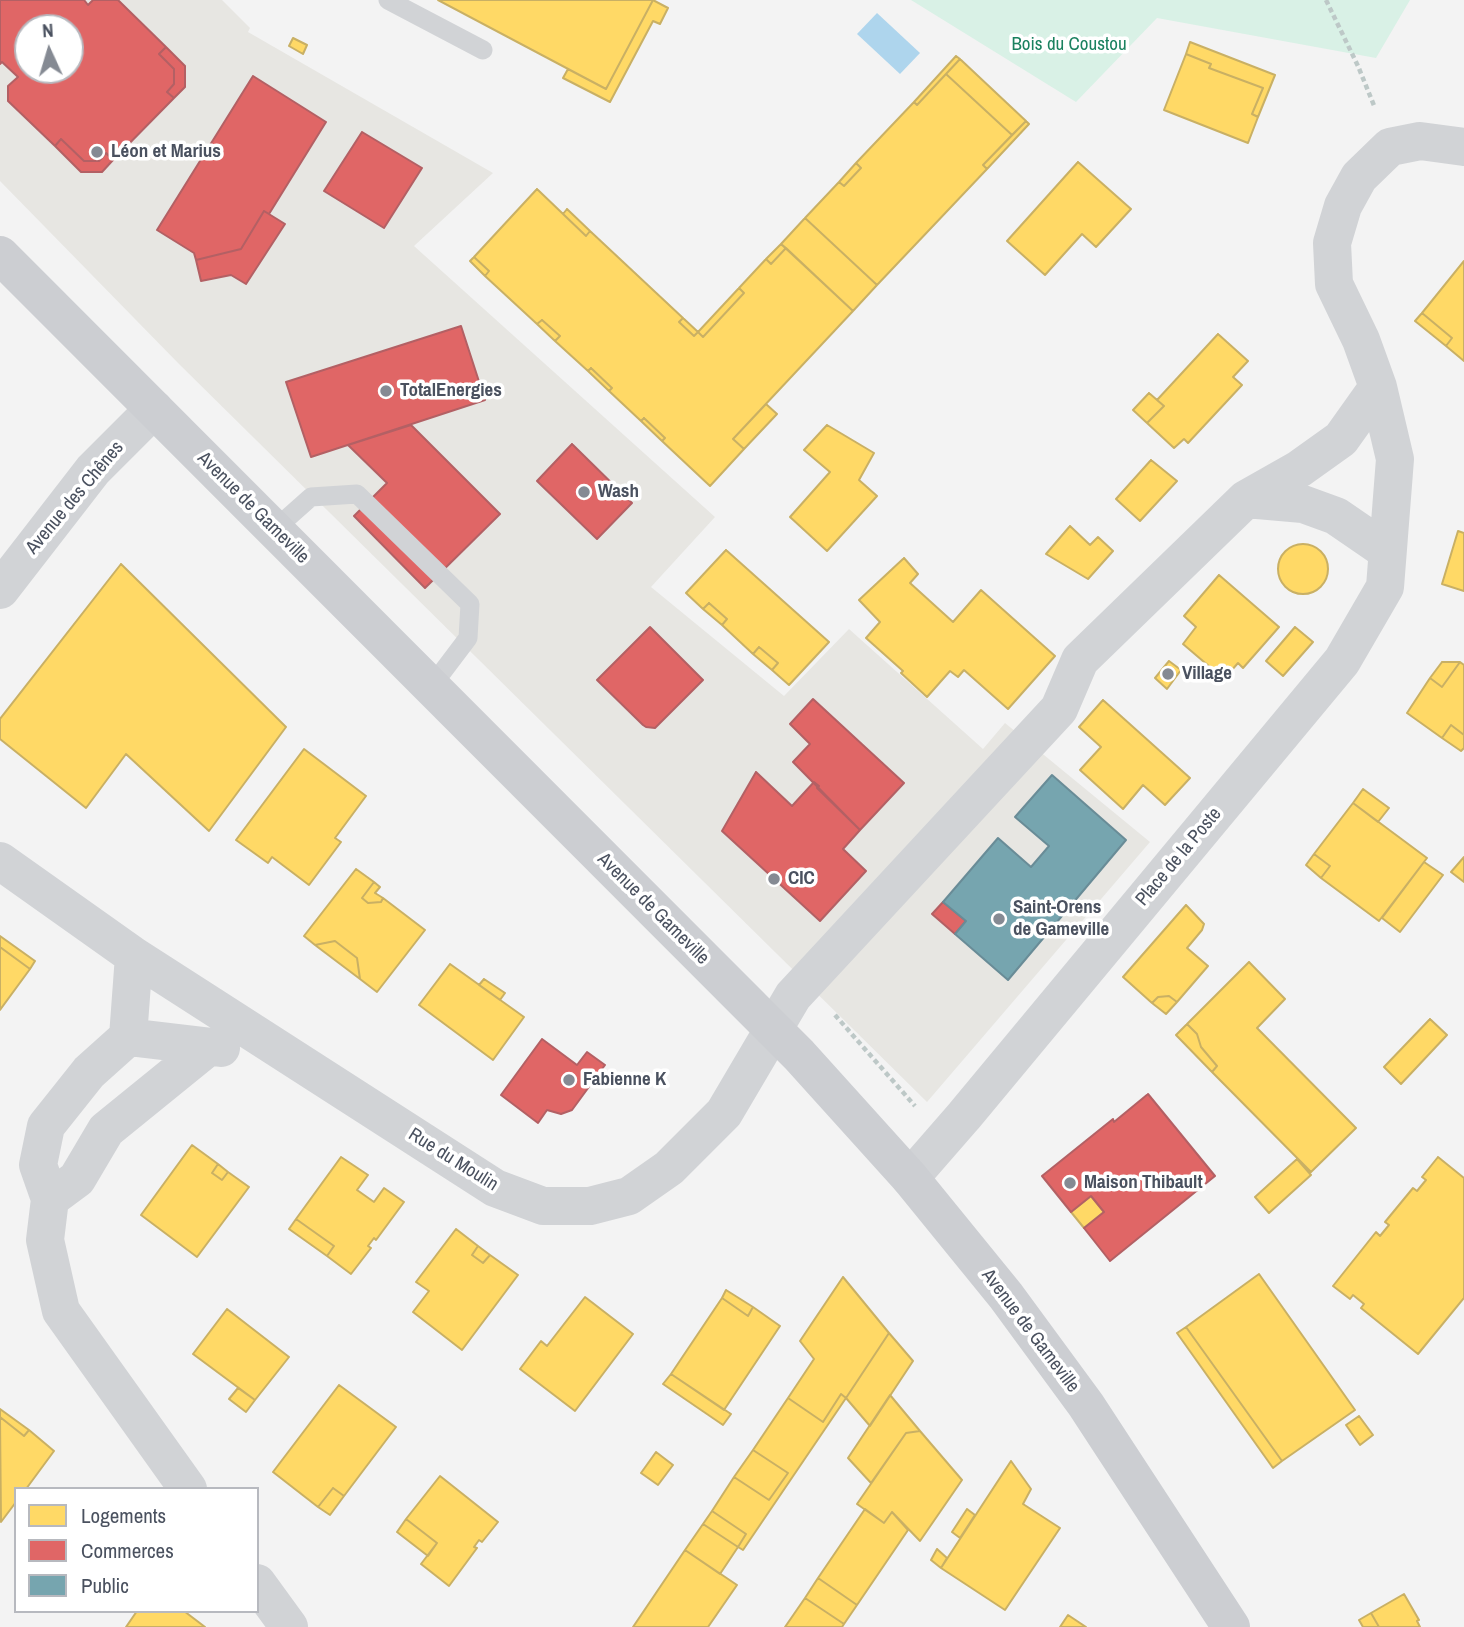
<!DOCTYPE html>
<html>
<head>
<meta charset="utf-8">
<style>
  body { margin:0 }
  #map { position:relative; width:1464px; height:1627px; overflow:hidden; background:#f3f3f3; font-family:"Archivo Narrow",sans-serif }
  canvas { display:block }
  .legend { position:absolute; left:14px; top:1487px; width:245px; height:126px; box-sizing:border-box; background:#fff; border:2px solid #b7b9bf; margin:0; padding:9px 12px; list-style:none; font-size:21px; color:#4a515f }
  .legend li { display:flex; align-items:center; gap:14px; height:35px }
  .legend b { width:35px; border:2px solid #b7b9bf }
  .north { position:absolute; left:14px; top:14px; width:70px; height:70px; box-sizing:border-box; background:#fff; border:2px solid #b7b9bf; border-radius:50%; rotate:356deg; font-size:19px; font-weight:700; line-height:28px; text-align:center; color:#4a515f }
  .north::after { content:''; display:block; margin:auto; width:24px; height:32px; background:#858a93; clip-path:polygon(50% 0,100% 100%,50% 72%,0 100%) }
</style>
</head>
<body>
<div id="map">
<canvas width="1464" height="1627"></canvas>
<ul class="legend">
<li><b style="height:19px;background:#ffd966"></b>Logements</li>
<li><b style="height:19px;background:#e06666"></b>Commerces</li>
<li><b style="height:19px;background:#76a5af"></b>Public</li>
</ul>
<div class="north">N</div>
</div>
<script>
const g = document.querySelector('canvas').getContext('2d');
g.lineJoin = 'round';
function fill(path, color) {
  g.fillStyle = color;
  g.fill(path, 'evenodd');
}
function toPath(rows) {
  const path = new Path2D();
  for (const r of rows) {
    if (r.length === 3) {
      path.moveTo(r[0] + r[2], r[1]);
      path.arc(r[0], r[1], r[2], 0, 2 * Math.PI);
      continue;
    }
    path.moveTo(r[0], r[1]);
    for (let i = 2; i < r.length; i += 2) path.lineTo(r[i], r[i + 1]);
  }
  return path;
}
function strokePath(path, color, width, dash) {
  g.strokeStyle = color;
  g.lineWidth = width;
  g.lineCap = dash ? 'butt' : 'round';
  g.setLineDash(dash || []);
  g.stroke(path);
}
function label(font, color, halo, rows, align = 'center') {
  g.font = font + ' "Archivo Narrow",sans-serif';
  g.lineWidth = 7;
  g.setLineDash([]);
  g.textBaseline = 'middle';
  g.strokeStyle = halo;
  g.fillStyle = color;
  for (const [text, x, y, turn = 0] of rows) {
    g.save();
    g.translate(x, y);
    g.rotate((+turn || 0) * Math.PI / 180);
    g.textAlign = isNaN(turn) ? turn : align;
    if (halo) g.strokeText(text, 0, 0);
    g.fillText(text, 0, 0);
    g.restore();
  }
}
fill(toPath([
  [0,0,222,0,250,28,248,32,493,173,414,246,715,517,651,587,784,696,849,629,983,749,1005,723,1150,842,927,1102,179,364,0,181],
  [28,28,70,28,70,70,28,70]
]), '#e7e6e2');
fill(toPath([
  [911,0,1410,0,1376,58,1157,18,1076,102]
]), '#d9f1e6');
fill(toPath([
  [877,13,920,53,900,74,857,34]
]), '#aed5ed');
const homes = toPath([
  [438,0,653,0,606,89,438,0],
  [653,0,668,8,660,24,653,21,610,102,563,78,568,69,606,89,653,0],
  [293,38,307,45,303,54,289,46,293,38],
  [1190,42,1275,75,1258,117,1252,114,1263,88,1209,68,1211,64,1186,54,1190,42],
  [1186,54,1211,64,1209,68,1263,88,1252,114,1258,117,1248,143,1164,110,1186,54],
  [956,56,960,59,917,105,914,102,956,56],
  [960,59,1026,121,1012,135,946,74,960,59],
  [946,74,1012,135,983,165,987,169,877,285,805,218,839,182,844,186,861,168,856,163,914,102,917,105,946,74],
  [1026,121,1029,124,987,169,983,165,1026,121],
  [1078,162,1131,209,1096,247,1082,234,1045,275,1007,241,1078,162],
  [856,163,861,168,844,186,839,182,856,163],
  [537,189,586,236,590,231,683,318,679,322,694,336,698,332,703,337,744,293,739,288,766,259,771,264,786,248,853,311,733,439,744,449,710,486,662,441,665,438,644,418,641,421,609,391,612,388,591,368,588,371,555,341,560,336,542,320,537,324,485,276,489,271,474,257,537,189],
  [567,209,590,231,586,236,563,214,567,209],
  [805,218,877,285,853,311,781,244,805,218],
  [781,244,786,248,771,264,766,259,781,244],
  [474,257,489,271,485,276,470,261,474,257],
  [1464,261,1464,361,1446,346,1452,338,1422,313,1464,261],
  [739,288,744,293,703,337,698,332,739,288],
  [1422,313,1452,338,1446,346,1415,321,1422,313],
  [683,318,698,332,694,336,679,322,683,318],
  [542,320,560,336,555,341,537,324,542,320],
  [1218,334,1248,361,1233,377,1242,385,1188,443,1184,439,1174,448,1147,423,1164,406,1157,400,1218,334],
  [591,368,612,388,609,391,588,371,591,368],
  [1149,393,1164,406,1147,423,1133,410,1149,393],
  [766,404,777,414,744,449,733,439,766,404],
  [644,418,665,438,662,441,641,421,644,418],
  [827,425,874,453,859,480,877,496,827,551,790,517,830,472,804,450,827,425],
  [1151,460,1177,481,1140,521,1116,499,1151,460],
  [1070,526,1090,545,1098,537,1113,551,1088,579,1046,554,1070,526],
  [1458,531,1464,533,1464,591,1442,584,1458,531],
  [1303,569,25],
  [726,550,829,642,789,685,772,670,778,663,759,647,753,654,722,625,727,619,709,603,703,609,686,593,726,550],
  [904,558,918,574,910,583,953,622,981,590,1055,656,1008,709,964,670,958,677,950,671,927,697,901,673,903,671,866,638,880,622,859,600,904,558],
  [121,564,286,727,209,831,126,754,86,808,0,739,0,719,121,564],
  [1219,575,1279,627,1243,668,1238,663,1224,679,1183,644,1196,627,1184,616,1219,575],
  [709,603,727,619,722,625,703,609,709,603],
  [1295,627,1313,642,1283,676,1266,661,1295,627],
  [759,647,778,663,772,670,753,654,759,647],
  [1169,661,1181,670,1167,689,1155,678,1169,661],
  [1442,662,1460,662,1442,687,1430,678,1442,662],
  [1460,662,1464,665,1464,735,1451,725,1442,738,1407,713,1430,678,1442,687,1460,662],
  [1103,700,1190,778,1165,805,1143,785,1123,809,1080,770,1101,747,1079,727,1103,700],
  [1451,725,1464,735,1464,748,1461,751,1442,738,1451,725],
  [304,749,366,796,335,838,341,842,309,885,272,857,268,863,236,840,304,749],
  [1363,789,1389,808,1378,822,1353,803,1363,789],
  [1353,803,1427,858,1379,921,1321,878,1330,866,1314,854,1353,803],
  [1314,854,1330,866,1321,878,1306,865,1314,854],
  [1464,857,1464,882,1451,872,1464,857],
  [1424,862,1443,875,1400,932,1382,918,1424,862],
  [356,869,374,882,362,898,368,903,381,902,383,898,425,930,377,992,360,979,357,958,335,941,315,945,304,936,356,869],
  [374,882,380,887,375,893,383,898,381,902,368,903,362,898,374,882],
  [1186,905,1204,924,1202,930,1187,948,1208,966,1177,1002,1169,996,1158,997,1152,1003,1123,977,1186,905],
  [0,936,35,961,30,969,0,947,0,936],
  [335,941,357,958,360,979,315,945,335,941],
  [0,947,30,969,0,1010,0,947],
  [1249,962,1285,999,1257,1028,1356,1128,1311,1172,1212,1072,1217,1066,1201,1047,1197,1034,1187,1024,1249,962],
  [450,964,524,1017,493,1060,419,1005,450,964],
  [484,979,505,993,500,1000,479,985,484,979],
  [1169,996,1177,1002,1166,1014,1152,1003,1158,997,1169,996],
  [1430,1019,1447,1035,1401,1084,1384,1067,1430,1019],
  [1187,1024,1197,1034,1201,1047,1217,1066,1212,1072,1176,1035,1187,1024],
  [192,1145,218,1164,212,1173,222,1180,228,1172,249,1187,197,1257,141,1215,192,1145],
  [341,1157,368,1175,357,1190,374,1202,384,1188,404,1202,376,1240,374,1238,368,1246,371,1248,351,1274,327,1256,334,1246,296,1219,341,1157],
  [1438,1157,1464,1178,1464,1298,1418,1354,1361,1308,1364,1304,1353,1295,1350,1299,1333,1286,1376,1232,1380,1236,1389,1225,1385,1222,1413,1188,1417,1191,1426,1180,1422,1177,1438,1157],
  [1297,1159,1311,1175,1269,1213,1255,1197,1297,1159],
  [218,1164,228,1172,222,1180,212,1173,218,1164],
  [1091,1196,1104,1212,1084,1228,1071,1212,1091,1196],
  [296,1219,334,1246,327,1256,289,1229,296,1219],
  [456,1229,478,1246,472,1255,483,1263,490,1255,518,1275,462,1350,413,1312,429,1291,416,1282,456,1229],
  [478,1246,490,1255,483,1263,472,1255,478,1246],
  [1259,1274,1355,1410,1282,1461,1186,1327,1259,1274],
  [843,1277,889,1333,846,1398,841,1394,823,1422,788,1398,814,1359,800,1341,843,1277],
  [726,1290,753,1307,748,1316,722,1298,726,1290],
  [585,1297,633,1334,575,1411,520,1369,541,1341,547,1346,585,1297],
  [722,1298,748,1316,753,1307,780,1326,724,1410,671,1374,722,1298],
  [227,1309,289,1357,255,1400,193,1354,227,1309],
  [1186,1327,1282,1461,1273,1468,1177,1333,1186,1327],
  [889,1333,913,1361,870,1426,846,1398,889,1333],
  [671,1374,731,1414,723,1425,663,1384,671,1374],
  [339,1385,396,1427,344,1496,333,1488,318,1507,273,1472,339,1385],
  [238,1388,255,1400,246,1412,229,1399,238,1388],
  [841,1394,846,1398,743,1550,738,1547,746,1534,712,1511,734,1477,769,1500,788,1473,753,1450,788,1398,823,1422,841,1394],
  [890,1395,920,1431,906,1433,871,1483,848,1458,890,1395],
  [0,1409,29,1430,24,1436,0,1417,0,1409],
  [1359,1416,1373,1435,1360,1445,1346,1425,1359,1416],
  [0,1417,24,1436,29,1430,54,1451,26,1489,16,1489,16,1502,1,1522,0,1417],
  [920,1431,962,1480,920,1541,892,1512,884,1523,857,1504,906,1433,920,1431],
  [753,1450,788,1473,769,1500,734,1477,753,1450],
  [656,1452,673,1465,658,1485,641,1473,656,1452],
  [1011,1461,1031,1489,1023,1504,1060,1528,1005,1610,941,1568,1011,1461],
  [440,1476,498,1522,482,1542,479,1540,474,1547,477,1548,449,1586,421,1564,437,1543,406,1519,440,1476],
  [333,1488,344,1496,330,1515,318,1507,333,1488],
  [865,1509,884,1523,892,1512,908,1530,857,1605,818,1578,865,1509],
  [967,1509,975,1515,960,1538,952,1532,967,1509],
  [712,1511,746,1534,738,1547,703,1524,712,1511],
  [406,1519,437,1543,428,1556,397,1532,406,1519],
  [703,1524,738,1547,720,1574,685,1550,703,1524],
  [937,1549,947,1558,941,1568,931,1560,937,1549],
  [685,1550,737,1585,708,1627,633,1627,685,1550],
  [818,1578,857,1605,844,1624,805,1598,818,1578],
  [1404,1594,1419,1620,1417,1621,1420,1627,1379,1627,1371,1613,1404,1594],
  [805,1598,844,1624,842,1627,785,1627,805,1598],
  [137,1611,184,1611,205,1627,126,1627,137,1611],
  [1371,1613,1379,1627,1363,1627,1359,1620,1371,1613],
  [1068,1615,1086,1627,1060,1627,1068,1615]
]);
fill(homes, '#ffd966');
strokePath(homes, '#c9b064', 2);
const shops = toPath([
  [0,0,84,0,88,5,93,0,118,0,166,47,159,54,174,69,174,84,167,92,174,98,113,160,106,153,99,161,84,161,61,139,55,146,8,101,8,86,18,77,2,62,0,64,0,0],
  [28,28,70,28,70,70,28,70,28,28],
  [166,47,185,66,185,87,174,98,167,92,174,84,174,69,159,54,166,47],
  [253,76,326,122,269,214,264,211,241,249,196,260,194,253,157,230,253,76],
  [362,132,422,168,384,228,324,191,362,132],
  [61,139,84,161,99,161,106,153,113,160,102,172,81,172,55,146,61,139],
  [264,211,285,224,246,284,231,275,201,281,196,260,241,249,264,211],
  [461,326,485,400,311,457,286,382,461,326],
  [411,425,500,514,425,588,354,516,387,483,348,445,411,425],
  [572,444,632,503,597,539,537,481,572,444],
  [650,627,703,680,655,728,646,727,643,725,597,680,650,627],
  [813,699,904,783,860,830,793,762,810,744,790,724,813,699],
  [756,772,792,806,814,782,819,786,817,788,860,830,843,849,866,871,820,921,722,831,756,772],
  [943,902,966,921,955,934,932,914,943,902],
  [542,1039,577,1065,587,1052,605,1065,572,1110,561,1114,547,1110,538,1123,501,1095,542,1039],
  [1148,1094,1215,1176,1110,1261,1084,1228,1104,1212,1091,1196,1071,1212,1042,1176,1113,1119,1114,1122,1148,1094]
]);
fill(shops, '#e06666');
strokePath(shops, '#b36064', 2);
const public = toPath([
  [1052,775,1126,840,1008,980,955,934,966,921,943,902,998,838,1031,867,1049,846,1015,817,1052,775]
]);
fill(public, '#76a5af');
strokePath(public, '#698c97', 2);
strokePath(toPath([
  [1326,0,1358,66,1375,108],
  [835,1015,915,1106]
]), '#bdc8c7', 4.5, [5, 3.5]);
strokePath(toPath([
  [388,0,483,50],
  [275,529,311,497,357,494,470,604,468,638,431,687]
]), '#d1d3d6', 19);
strokePath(toPath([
  [1246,499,1303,504,1336,516,1387,551],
  [0,590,93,470,154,409],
  [0,861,134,956,495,1188,543,1206,590,1206,629,1196,669,1168,724,1113,793,996,1059,709,1080,660,1246,499,1299,469,1341,439,1378,387],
  [134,956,128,1037,89,1072,46,1126,38,1165,50,1199,45,1240,61,1311,188,1489],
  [128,1037,221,1048],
  [910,1178,964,1116,1342,661,1385,587,1395,459,1378,387,1361,340,1334,284,1332,243,1343,206,1359,177,1390,147,1420,141,1464,147],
  [50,1199,77,1179,106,1130,207,1048],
  [257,1583,289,1627]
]), '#d1d3d6', 38);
strokePath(toPath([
  [0,255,799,1055,910,1178,1006,1296,1086,1405,1231,1627]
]), '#ccced2', 38);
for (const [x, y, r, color] of [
  [97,152,7,"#858a93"],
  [386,391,7,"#858a93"],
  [584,492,7,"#858a93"],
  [1168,674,7,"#858a93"],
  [774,879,7,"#858a93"],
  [999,919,7,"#858a93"],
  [569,1080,7,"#858a93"],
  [1070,1183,7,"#858a93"]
]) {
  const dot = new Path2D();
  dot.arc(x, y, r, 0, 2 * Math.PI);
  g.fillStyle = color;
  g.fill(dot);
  strokePath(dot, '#fff', 2.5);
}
label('19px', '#1a815f', '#fff', [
  ["Bois du Coustou",1069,45]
]);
label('bold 19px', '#4a515f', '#fff', [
  ["Léon et Marius",111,152],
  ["TotalEnergies",400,391],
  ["Wash",598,492],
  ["Village",1182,674],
  ["CIC",788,879],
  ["Saint-Orens",1013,908],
  ["de Gameville",1013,930],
  ["Fabienne K",583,1080],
  ["Maison Thibault",1084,1183]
], 'left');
label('19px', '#4a515f', '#fff', [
  ["Avenue des Chênes",75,498,-50],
  ["Avenue de Gameville",253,508,45],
  ["Place de la Poste",1179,857,-50],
  ["Avenue de Gameville",653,909,45],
  ["Rue du Moulin",453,1160,32],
  ["Avenue de Gameville",1030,1331,53]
]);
</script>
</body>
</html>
